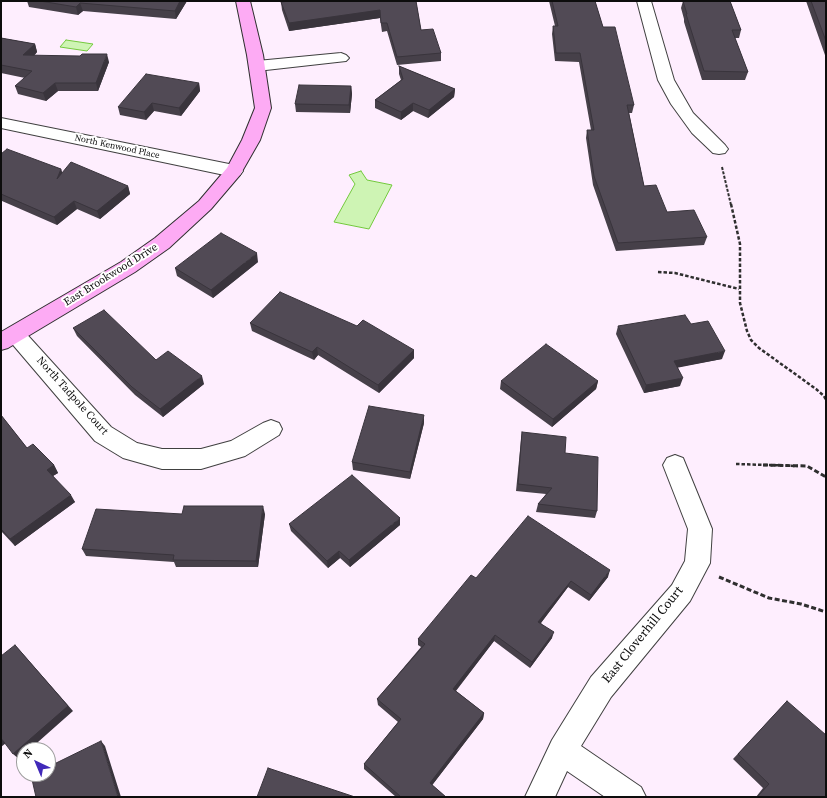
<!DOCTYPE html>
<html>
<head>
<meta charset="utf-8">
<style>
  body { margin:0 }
  #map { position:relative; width:827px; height:798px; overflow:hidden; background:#feeefe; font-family:"Source Serif 4",serif }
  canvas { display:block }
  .frame { position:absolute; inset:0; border:2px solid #0d0d0d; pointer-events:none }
  .north { position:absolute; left:16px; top:742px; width:40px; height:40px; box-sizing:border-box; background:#fff; border:1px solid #9e9e9e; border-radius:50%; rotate:316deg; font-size:11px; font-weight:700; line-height:16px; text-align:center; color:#0d0d0d }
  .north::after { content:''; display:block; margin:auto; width:14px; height:18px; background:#4129b9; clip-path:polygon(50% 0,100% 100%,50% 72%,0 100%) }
</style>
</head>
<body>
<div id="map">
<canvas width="827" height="798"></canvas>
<div class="frame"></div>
<div class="north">N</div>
</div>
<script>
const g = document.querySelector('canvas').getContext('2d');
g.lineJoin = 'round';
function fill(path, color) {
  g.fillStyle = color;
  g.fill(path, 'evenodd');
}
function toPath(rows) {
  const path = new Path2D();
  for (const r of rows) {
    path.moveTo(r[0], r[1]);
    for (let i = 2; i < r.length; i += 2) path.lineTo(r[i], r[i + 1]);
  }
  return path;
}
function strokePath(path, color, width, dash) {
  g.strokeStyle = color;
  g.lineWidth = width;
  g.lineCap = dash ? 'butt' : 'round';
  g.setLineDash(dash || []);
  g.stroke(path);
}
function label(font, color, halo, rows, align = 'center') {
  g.font = font + ' "Source Serif 4",serif';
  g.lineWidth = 4;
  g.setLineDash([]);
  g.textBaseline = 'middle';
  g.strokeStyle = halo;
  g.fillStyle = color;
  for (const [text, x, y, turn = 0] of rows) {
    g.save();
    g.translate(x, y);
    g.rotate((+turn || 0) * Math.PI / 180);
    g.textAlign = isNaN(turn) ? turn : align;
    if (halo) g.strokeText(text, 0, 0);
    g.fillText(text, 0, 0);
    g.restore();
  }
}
const water = toPath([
  [66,40,93,44,87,51,60,47,66,40],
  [361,171,367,180,392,185,369,229,334,222,355,184,349,175,361,171]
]);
fill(water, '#cef4b4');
strokePath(water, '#73c93d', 1);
const street = toPath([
  [637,1,651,1,674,80,693,113,725,145,728,149,725,153,719,154,713,153,692,133,671,104,658,80,637,1],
  [341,53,346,55,349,58,346,61,257,71,251,69,249,66,251,63,257,61,341,53],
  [1,118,234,165,240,167,243,171,240,175,234,177,1,128,1,118],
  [15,326,22,329,111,427,137,443,162,449,201,449,231,441,263,423,271,420,279,423,282,429,279,435,245,456,201,469,162,469,123,458,95,441,8,339,5,334,8,329,15,326],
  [675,455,683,458,712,529,710,563,690,601,611,697,581,746,641,787,646,797,605,797,567,771,555,797,525,797,552,740,591,677,672,585,685,561,688,529,663,465,667,458,675,455]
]);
const secondary = toPath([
  [236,1,250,1,263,55,271,108,260,140,240,175,211,209,169,248,135,272,8,348,1,350,1,332,121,262,155,238,199,201,227,168,242,140,255,108,247,55,236,1]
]);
strokePath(street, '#404040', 2);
strokePath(secondary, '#2f2f2f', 2);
strokePath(toPath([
  [722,167,731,205]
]), '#2f2f2f', 2, [3, 1.5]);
strokePath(toPath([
  [731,204,740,244,740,303,747,331,751,340,759,348,816,389,824,396,826,400],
  [658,272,675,273,739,289],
  [736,464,798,466]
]), '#2f2f2f', 2.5, [3.5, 2]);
strokePath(toPath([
  [763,465,807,466,826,477],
  [719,577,769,598,801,604,826,612]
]), '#2f2f2f', 3, [5, 2.5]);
fill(street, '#fff');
fill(secondary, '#fdabf4');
fill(toPath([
  [27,1,187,1,176,19,83,11,78,15,29,7],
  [416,1,421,30,441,53,441,61,397,65,387,31,382,32,380,18,289,31,282,10,281,2],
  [549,1,595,1,603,27,634,105,632,113,629,113,644,186,667,212,707,237,704,245,616,251,593,185,586,138,587,130,591,130,579,62,555,61,552,34,553,26,555,26],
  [683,1,730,1,741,30,739,38,735,38,748,72,745,80,702,80,684,22,684,19,681,8],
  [806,1,826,1,826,58],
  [1,38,35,44,37,52,34,56,109,62,98,91,58,91,46,101,18,94,15,86,25,78,1,73],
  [399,66,455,89,454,97,428,118,413,111,401,120,375,108,375,100,401,80,399,74],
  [199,83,200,91,181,116,154,111,146,120,120,115,118,107],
  [351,86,352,94,350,113,296,112,295,104],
  [1,154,61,169,62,173,128,186,130,194,100,219,77,209,57,225,2,201,1,201],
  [258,262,213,298,177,276,175,268],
  [250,323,414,350,414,358,379,393,318,355,314,360,252,331],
  [691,324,722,359,678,367,680,386,644,393,616,334,618,326],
  [73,328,156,360,204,384,163,417,135,395,77,336],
  [501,381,598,381,596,389,552,427,500,389],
  [1,415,27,448,54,465,58,473,53,476,75,502,15,546,1,531],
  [424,423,410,479,353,470,352,462],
  [522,432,597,511,595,518,536,512,538,504,546,494,516,491,521,440],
  [182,514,265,514,258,567,176,567,174,562,86,556,82,549],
  [289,524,400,525,350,567,340,558,328,568,291,531],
  [608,577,589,601,568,587,541,623,552,638,530,668,494,641,456,691,484,713,483,719,432,785,446,797,396,797,364,769,364,764,398,722,378,705,377,699,421,647,418,645,418,639,476,578],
  [787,701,826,797,756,797,763,788,733,759]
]), '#464049');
fill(toPath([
  [180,1,187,1,176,19,175,11],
  [80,3,83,11,78,15,76,7],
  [380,10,380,18,289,31,289,23],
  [35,44,37,52,26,64,23,55],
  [107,54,109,62,98,91,96,83],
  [55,83,58,91,46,101,43,93],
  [199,83,200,91,181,116,179,108],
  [351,86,352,94,350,113,349,105],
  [455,89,454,97,428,118,429,110],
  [152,103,154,111,146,120,144,112],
  [413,103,413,111,401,120,401,112],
  [61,169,64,178,57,179],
  [128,186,130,194,100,219,97,211],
  [74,201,77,209,57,225,54,217],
  [257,253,258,262,213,298,211,290],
  [317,347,318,355,314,360,312,352],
  [414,350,414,358,379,393,378,385],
  [725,351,722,359,671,369,674,361],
  [202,376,204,384,163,417,160,409],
  [683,378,680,386,644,393,646,385],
  [598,381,596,389,552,427,553,419],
  [424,415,424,423,410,479,410,472],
  [54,465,58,473,51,477,47,470],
  [71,495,75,502,15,546,10,539],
  [263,506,265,514,258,567,256,561],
  [400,518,400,525,350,567,349,560],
  [339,551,340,558,328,568,327,561],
  [610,570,608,577,589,601,591,595],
  [571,581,568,587,537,628,538,622],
  [554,632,552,638,530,668,532,662],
  [495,635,494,641,453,694,453,689],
  [15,645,73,711,29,750,24,750,24,754,19,759,13,754],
  [484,713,483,719,430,788,430,783],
  [1,738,6,743,1,747],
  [101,741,105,746,121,797,118,797]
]), '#39343c');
const building = toPath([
  [40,1,180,1,175,11,80,3,76,7,40,1],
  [290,1,416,1,421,30,433,29,441,53,397,57,387,23,381,23,380,10,289,23,281,2,290,1],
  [552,1,595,1,603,27,615,27,634,105,627,105,644,186,656,185,667,212,694,210,707,237,618,243,594,176,587,130,594,130,580,53,556,53,553,26,558,26,552,1],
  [683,1,730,1,741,30,732,30,748,72,704,71,686,14,687,14,683,1],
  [811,1,826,1,826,41,811,1],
  [1,38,35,44,23,55,80,56,82,54,107,54,96,83,55,83,43,93,15,86,32,71,1,65,1,38],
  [399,66,455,89,429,110,413,103,401,112,375,100,403,79,399,66],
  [146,74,199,83,179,108,152,103,144,112,118,107,146,74],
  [299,85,351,86,349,105,295,104,299,85],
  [7,149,61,169,57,179,71,162,128,186,97,211,74,201,54,217,1,194,1,154,7,149],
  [221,233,257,253,211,290,175,268,221,233],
  [280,292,357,326,363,320,414,350,378,385,317,347,312,352,250,323,280,292],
  [104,310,156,360,168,351,202,376,160,409,132,387,73,328,104,310],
  [685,315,691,324,708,321,725,351,674,361,683,378,646,385,618,326,685,315],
  [546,344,598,381,553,419,501,381,546,344],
  [369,406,424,415,410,472,352,462,369,406],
  [1,415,27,448,33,444,54,465,47,470,71,495,10,539,1,529,1,415],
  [522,432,566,437,565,453,598,457,597,511,538,504,552,488,518,484,522,432],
  [352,475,400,518,349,560,339,551,327,561,289,524,352,475],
  [184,506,263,506,256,561,173,560,174,555,82,549,96,509,182,514,184,506],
  [528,516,610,570,591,595,571,581,538,622,554,632,532,662,495,635,453,689,484,713,430,783,446,797,401,797,364,764,401,719,377,699,425,644,418,639,471,575,476,578,528,516],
  [15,645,68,706,13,754,1,738,1,656,15,645],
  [787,701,826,735,826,797,757,797,769,784,738,754,787,701],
  [101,741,118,797,36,797,31,775,33,774,48,774,48,767,101,741],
  [268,768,355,797,257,797,268,768]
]);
fill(building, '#514a55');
strokePath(building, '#39343c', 1);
label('9px', '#0d0d0d', '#fff', [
  ["North Kenwood Place",117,147,12]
]);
label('11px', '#0d0d0d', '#fff', [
  ["East Brookwood Drive",111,275,-32],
  ["North Tadpole Court",72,396,48]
]);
label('13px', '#0d0d0d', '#fff', [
  ["East Cloverhill Court",643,635,-51]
]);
</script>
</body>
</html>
